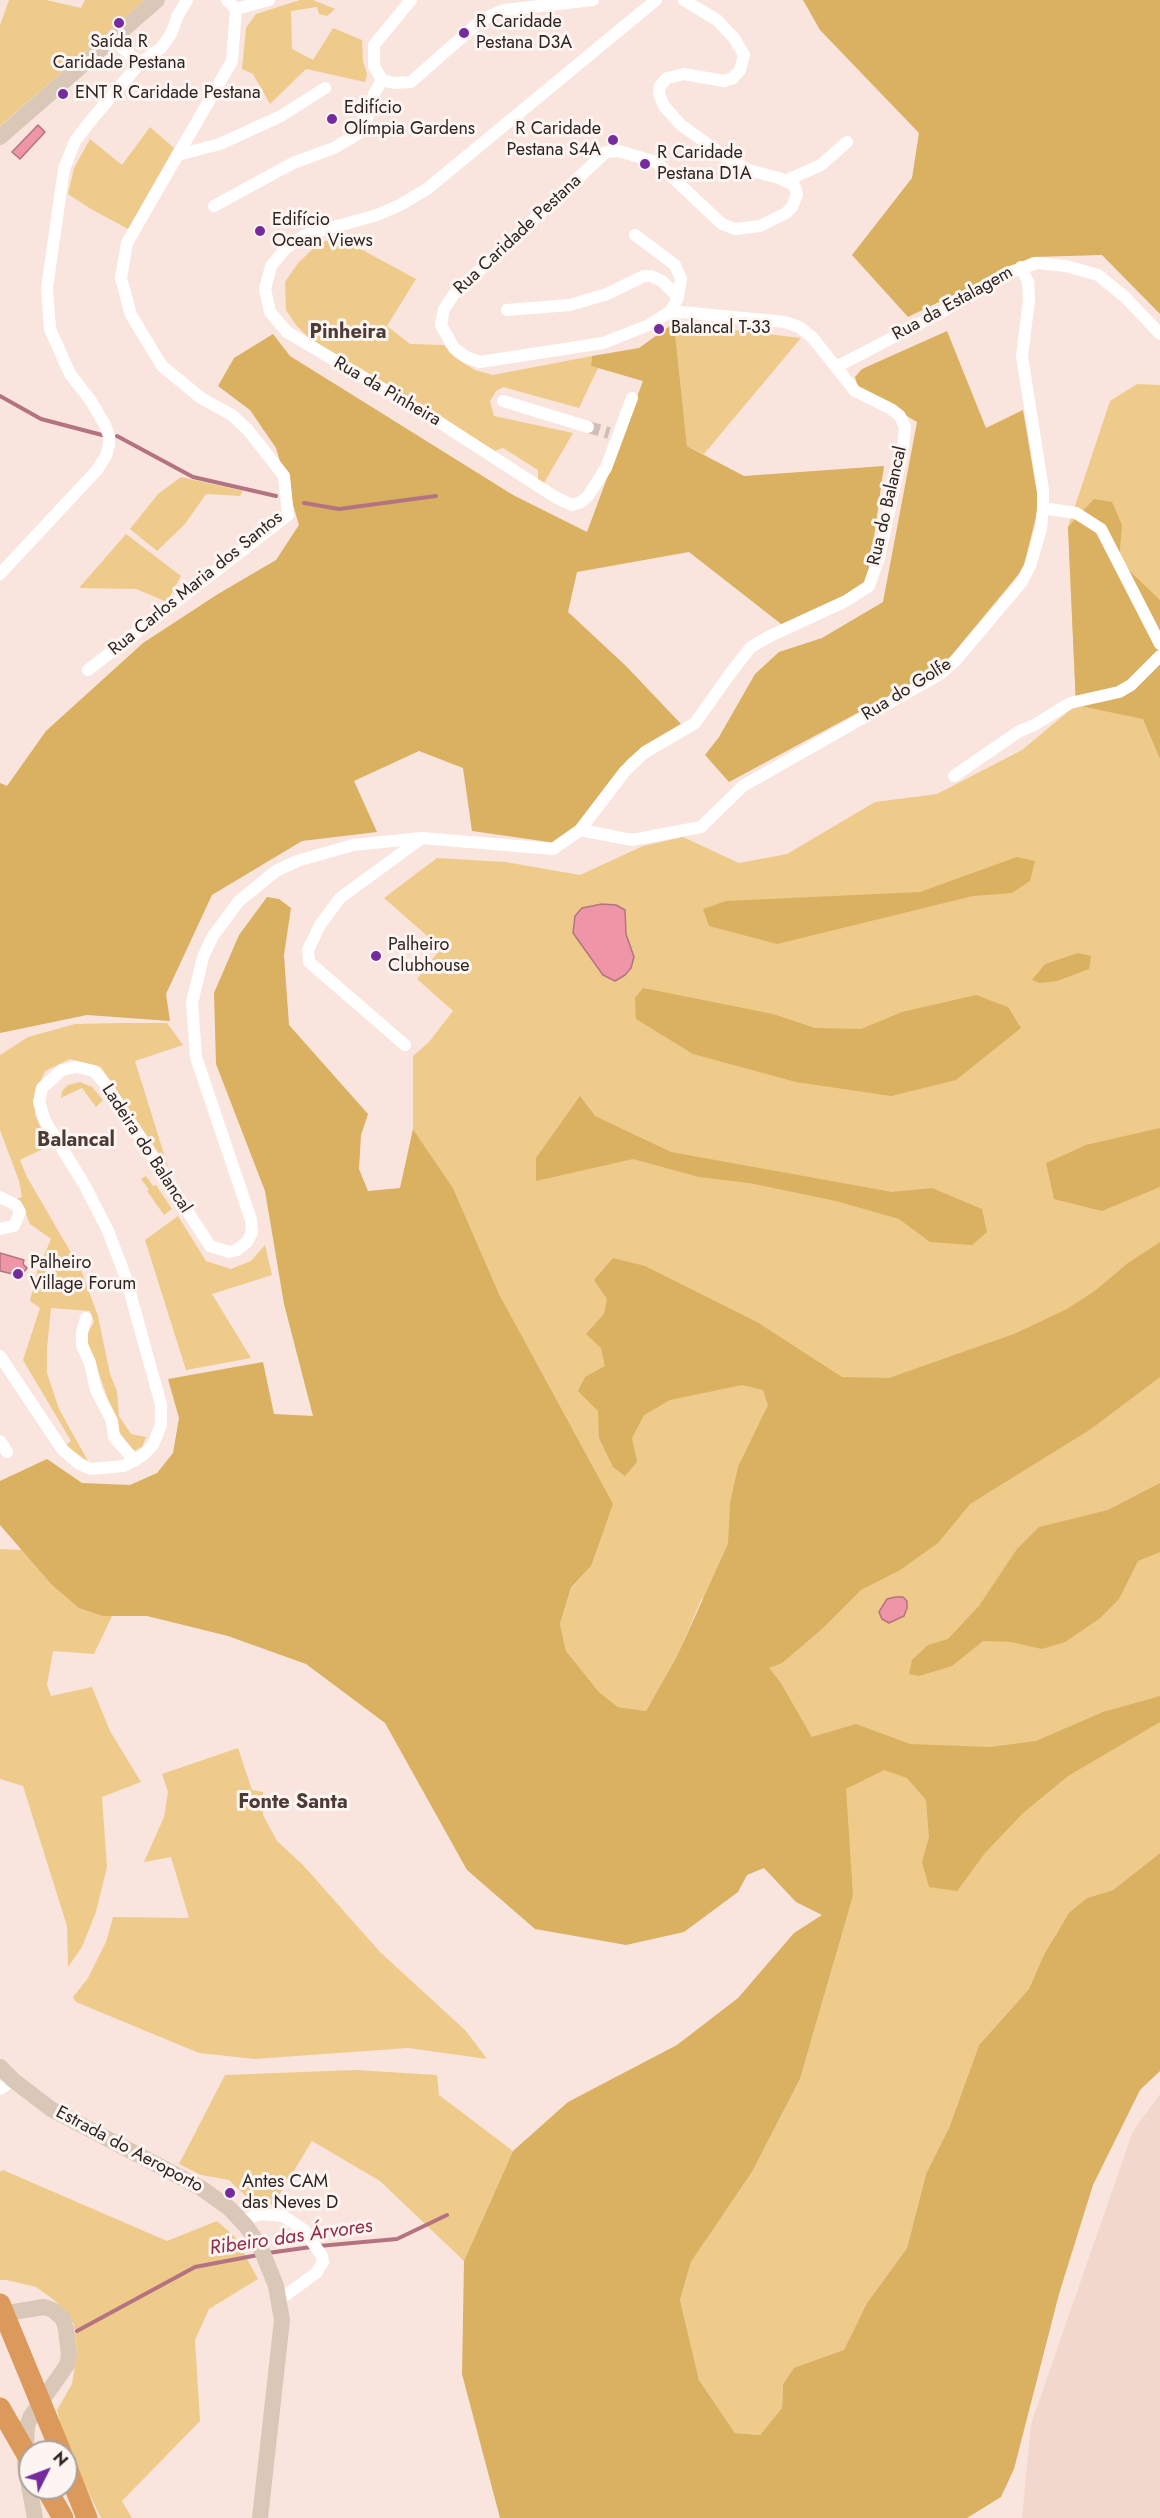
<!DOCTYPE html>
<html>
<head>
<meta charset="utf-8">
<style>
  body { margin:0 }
  #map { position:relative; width:1160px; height:2518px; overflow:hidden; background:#f9e5dd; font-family:Jost,sans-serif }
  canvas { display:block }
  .north { position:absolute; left:18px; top:2440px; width:60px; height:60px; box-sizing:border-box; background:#fdf5f2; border:2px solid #a9a29f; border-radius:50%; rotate:48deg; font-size:16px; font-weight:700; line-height:24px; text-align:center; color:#2c2522 }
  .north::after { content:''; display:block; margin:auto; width:21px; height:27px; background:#742b9e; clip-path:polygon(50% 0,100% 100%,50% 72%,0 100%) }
</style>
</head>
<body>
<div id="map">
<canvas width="1160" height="2518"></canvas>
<div class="north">N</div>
</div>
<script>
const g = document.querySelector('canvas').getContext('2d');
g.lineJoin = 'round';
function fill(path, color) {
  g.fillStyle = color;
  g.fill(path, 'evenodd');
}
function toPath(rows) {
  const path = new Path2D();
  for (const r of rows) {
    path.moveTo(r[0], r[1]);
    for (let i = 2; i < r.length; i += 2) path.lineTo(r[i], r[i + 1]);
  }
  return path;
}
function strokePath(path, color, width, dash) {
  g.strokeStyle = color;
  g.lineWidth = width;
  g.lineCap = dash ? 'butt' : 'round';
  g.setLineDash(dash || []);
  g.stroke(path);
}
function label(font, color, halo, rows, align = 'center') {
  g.font = font + ' Jost,sans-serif';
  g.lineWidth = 6;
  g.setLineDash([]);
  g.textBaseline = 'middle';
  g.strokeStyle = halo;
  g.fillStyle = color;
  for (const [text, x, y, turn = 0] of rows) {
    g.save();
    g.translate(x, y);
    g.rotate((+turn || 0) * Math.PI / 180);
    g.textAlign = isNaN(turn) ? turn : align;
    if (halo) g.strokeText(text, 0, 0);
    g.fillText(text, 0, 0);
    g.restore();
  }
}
fill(toPath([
  [1160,2094,1160,2518,1022,2518,1031,2424,1133,2131]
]), '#f2d7cc');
fill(toPath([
  [9,0,46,0,81,8,85,0,145,0,0,126,0,25],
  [300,0,313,0,335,9,327,16,319,14,317,7,291,11,292,49,313,60,333,28,362,40,363,61,367,74,365,82,306,69,270,104,253,74,242,69,246,28,256,14],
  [150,127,174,148,128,229,91,209,68,194,74,168,90,139,122,165],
  [330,239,344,240,416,279,387,326,410,344,444,345,454,357,475,370,493,375,592,356,591,366,598,368,579,408,503,387,496,391,490,401,494,416,573,433,544,483,538,481,538,470,503,448,495,451,311,340,296,325,286,310,285,282,298,263,317,245],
  [674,323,801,338,704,454,687,446],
  [1137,384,1160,385,1160,1853,1113,1890,1087,1898,1057,1933,1029,1989,979,2045,949,2128,926,2174,907,2248,867,2303,844,2351,794,2369,783,2384,782,2408,760,2435,735,2433,699,2380,680,2300,691,2262,752,2172,800,2079,853,1896,824,1758,781,1683,702,1598,677,1656,646,1711,618,1707,599,1692,566,1651,560,1624,571,1589,591,1566,500,1296,453,1188,413,1129,413,1056,429,1042,453,1011,417,979,441,948,384,898,437,858,505,862,580,875,643,846,683,837,739,863,787,854,875,802,937,794,1022,750,1076,705,1068,527,1110,401],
  [181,477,243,491,240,496,206,494,185,524,157,551,130,529,158,494],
  [126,534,181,576,167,602,136,589,79,588],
  [120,1023,167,1023,183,1045,135,1061,168,1167,101,1067,70,1059,45,1071,35,1095,35,1115,49,1146,20,1160,27,1177,81,1270,98,1316,110,1374,117,1391,119,1416,131,1434,146,1437,142,1447,134,1451,120,1433,88,1343,88,1332,94,1322,90,1311,51,1308,47,1348,47,1373,59,1409,88,1461,65,1446,71,1441,23,1360,40,1308,30,1301,37,1272,51,1239,30,1224,26,1214,13,1200,22,1197,19,1181,0,1130,0,1055,28,1037,75,1024],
  [80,1082,92,1087,103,1100,96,1107,82,1088,61,1098,62,1091,68,1085],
  [146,1176,153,1186,156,1185,172,1209,164,1215,147,1191,149,1190,141,1179],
  [178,1216,206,1261,231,1269,251,1261,265,1245,272,1275,212,1294,251,1358,186,1370,145,1240],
  [0,1549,22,1550,51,1584,103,1616,112,1616,94,1654,53,1651,47,1685,51,1696,92,1687,110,1731,141,1782,102,1797,107,1867,96,1912,82,1947,68,1967,67,1926,23,1786,0,1779],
  [238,1748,252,1790,263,1792,263,1815,277,1841,303,1865,380,1952,466,2031,487,2059,408,2048,255,2059,199,2053,76,2002,73,1997,88,1978,106,1942,113,1917,189,1918,171,1857,144,1862,164,1817,168,1792,162,1774],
  [355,2070,437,2075,439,2095,513,2151,464,2261,380,2181,312,2141,273,2205,250,2200,229,2180,201,2175,179,2164,225,2075],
  [3,2170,167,2241,217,2221,235,2237,258,2279,209,2309,195,2340,200,2421,122,2501,132,2518,101,2518,66,2446,57,2410,72,2384,77,2355,74,2324,58,2303,36,2287,7,2280,0,2280,0,2172]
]), '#eecb8b');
fill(toPath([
  [803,0,1160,0,1160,314,1102,255,1032,257,908,317,852,255,912,178,919,133,820,30],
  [674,323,687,446,744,476,884,466,867,586,785,627,689,552,577,572,568,612,626,666,681,724,643,746,626,761,582,825,556,843,472,831,463,768,419,751,354,781,377,832,302,841,212,895,166,994,170,1021,87,1015,0,1033,0,783,7,786,46,731,143,643,218,594,276,560,299,525,276,448,250,410,218,386,234,358,273,334,290,356,513,495,587,532,643,381,591,366,592,356,639,348],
  [947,331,986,428,1023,410,1039,505,1023,569,941,668,729,782,705,755,719,737,755,674,779,652,822,638,883,602,917,422,858,387,855,377,862,369],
  [1094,499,1112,502,1122,525,1119,561,1160,600,1160,759,1143,719,1076,705,1068,527],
  [1017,857,1035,861,1030,881,1012,893,973,896,777,944,709,926,703,909,726,901,920,892],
  [267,897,279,899,291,908,284,955,289,1025,368,1114,361,1135,359,1169,368,1191,400,1188,413,1129,453,1188,500,1296,613,1504,591,1566,571,1588,560,1624,566,1651,599,1692,618,1707,646,1711,677,1656,728,1544,730,1503,738,1467,768,1405,763,1390,742,1385,670,1400,644,1415,632,1438,637,1462,625,1476,613,1467,599,1438,598,1411,578,1391,585,1377,605,1366,601,1348,586,1334,604,1314,607,1299,594,1280,613,1258,645,1266,757,1322,842,1377,889,1378,1014,1334,1067,1309,1096,1290,1128,1263,1160,1242,1160,1377,1091,1429,970,1504,938,1543,900,1570,861,1590,822,1629,782,1663,769,1668,781,1683,812,1737,856,1724,910,1744,990,1747,1036,1741,1103,1712,1160,1696,1160,1722,1068,1776,1023,1813,985,1853,957,1891,929,1887,922,1862,929,1837,926,1800,907,1778,884,1770,846,1789,853,1896,800,2079,752,2172,691,2262,680,2300,699,2380,735,2433,760,2435,782,2408,783,2384,794,2368,844,2350,867,2303,907,2248,926,2174,949,2128,979,2045,1029,1989,1044,1955,1069,1913,1087,1898,1113,1890,1160,1853,1160,2071,1140,2090,1093,2185,1059,2294,1014,2469,1001,2497,967,2518,500,2518,462,2374,464,2261,513,2151,568,2102,677,2045,738,1998,794,1933,822,1915,796,1902,764,1868,747,1875,738,1892,684,1932,626,1945,535,1929,467,1870,385,1723,306,1664,228,1636,147,1616,103,1616,79,1608,51,1584,0,1525,0,1481,47,1459,82,1483,130,1485,157,1473,173,1453,179,1418,168,1379,263,1362,274,1414,313,1416,284,1304,265,1191,216,1064,214,993,239,935],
  [1078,953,1091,956,1089,969,1057,981,1040,983,1032,980,1045,964],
  [643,988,773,1014,815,1028,861,1029,902,1012,976,995,1008,1007,1021,1028,956,1080,891,1096,796,1082,693,1054,636,1019,635,998],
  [580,1096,595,1116,671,1152,892,1192,932,1188,982,1209,987,1232,972,1245,930,1242,899,1219,836,1201,749,1183,699,1177,633,1159,536,1181,536,1158],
  [1160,1128,1160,1187,1102,1211,1054,1199,1046,1163,1086,1145],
  [1160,1483,1160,1552,1138,1561,1119,1599,1099,1619,1065,1642,1042,1649,1011,1642,983,1641,952,1666,919,1676,909,1674,912,1660,928,1645,948,1639,979,1606,1017,1549,1039,1527,1108,1510]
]), '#dab061');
const water = toPath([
  [38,125,45,132,20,159,12,152,38,125],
  [602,904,616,905,625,910,626,934,634,957,631,968,625,975,615,981,603,975,573,933,575,916,582,908,602,904],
  [0,1253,24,1260,23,1264,27,1268,21,1276,0,1271,0,1253],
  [895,1597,903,1597,907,1601,907,1608,904,1616,889,1623,882,1619,879,1612,887,1599,895,1597]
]);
fill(water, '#ef95a8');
strokePath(water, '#b47380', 1.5);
strokePath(toPath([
  [0,396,41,419,102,435],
  [117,436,193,477,276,496],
  [304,503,339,509,436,496],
  [319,2246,397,2239,447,2215],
  [268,2253,311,2247],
  [77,2331,195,2267,258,2255]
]), '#b47380', 4);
strokePath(toPath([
  [588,427,609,433]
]), '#d0bfb8', 12, [12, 6]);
strokePath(toPath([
  [227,0,236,9,269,0],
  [411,0,374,45,374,66,382,80,394,83,411,82,478,23,491,15,504,10,593,0],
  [113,39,139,64],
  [178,155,220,144,281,116,325,88],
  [787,180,821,165,847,142],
  [214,206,293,163,334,148,357,134,366,121,374,94,382,80],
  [635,235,675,265,681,279,678,297,671,311,649,325,603,343,480,362,466,357,454,348,441,325,444,309,454,294,606,152,619,151,656,162,722,224,735,229,760,226,786,213,792,207,797,194,794,185,779,178,748,170,724,156,681,125,664,106,659,94,660,86,667,78,684,74,724,81,733,78,740,70,744,55,734,38,717,20,684,0],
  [507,310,570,305,607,294,644,276,651,276,662,281,678,297],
  [836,367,938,314,1005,274,1037,263,1066,266,1098,275,1125,297,1160,334],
  [632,398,606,468,588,496,581,502,572,505,555,497,442,424,287,332,270,312,265,289,271,266,286,248,305,235,377,215,400,205,427,189,656,0],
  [503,401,588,427],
  [1043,508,1076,513,1101,529,1160,644],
  [0,574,97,470,106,456,109,445,109,436,105,425,91,401,70,374,50,329,47,288,64,169,75,141,92,119,139,64,161,48,171,34,178,15,187,0],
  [88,670,288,515,284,476,248,430,232,415,201,398,162,366,131,315,121,278,127,243,232,61,236,9],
  [954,776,1018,732,1036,724,1070,703,1119,692,1131,685,1160,656],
  [580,830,632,840,701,827,743,786,940,674,956,660,1021,583,1030,566,1041,529,1043,508,1043,490,1022,356,1029,300,1028,282,1021,267],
  [405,1045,309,962,308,950,320,925,340,898,422,838,553,849,580,830,625,771,644,753,695,723,732,671,751,647,770,636,846,601,869,586,879,557,903,448,905,427,900,416,891,409,855,391,812,337,799,327,785,322,671,311],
  [0,1197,16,1205,20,1212,14,1226,0,1229],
  [86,1318,82,1333,82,1345,90,1363,96,1390,112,1421,114,1437,135,1461],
  [0,1356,62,1449,79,1464,91,1469,124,1466,143,1455,153,1445,161,1425,161,1405,126,1278,108,1231,84,1184,45,1121,39,1102,42,1088,62,1070,76,1067,94,1071,106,1085,210,1246,229,1252,237,1250,247,1242,252,1232,251,1220,196,1057,192,1003,203,957,213,936,239,901,276,871,297,861,353,845,422,838],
  [0,1441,7,1452],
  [0,2089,13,2080],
  [242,2221,260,2214,283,2216,304,2230,322,2256,323,2262,316,2273,279,2300]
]), '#fff', 12);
strokePath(toPath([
  [0,137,157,0],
  [0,2067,13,2080,51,2109,201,2188,229,2208,246,2226,260,2246,276,2286,282,2320,260,2518],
  [0,2314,44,2307,53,2310,63,2319,66,2329,69,2355,67,2365,31,2416,27,2426,25,2464,35,2518]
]), '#d9c7b7', 16);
strokePath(toPath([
  [0,2304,61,2452],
  [0,2408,30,2460],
  [66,2465,87,2518],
  [46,2488,63,2518]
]), '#db995b', 21);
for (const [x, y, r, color] of [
  [119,23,6,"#742b9e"],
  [464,33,6,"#742b9e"],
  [63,94,6,"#742b9e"],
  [332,119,6,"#742b9e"],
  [613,140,6,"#742b9e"],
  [645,164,6,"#742b9e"],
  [260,231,6,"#742b9e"],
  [659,329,6,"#742b9e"],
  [376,956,6,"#742b9e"],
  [18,1274,6,"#742b9e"],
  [230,2193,6,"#742b9e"]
]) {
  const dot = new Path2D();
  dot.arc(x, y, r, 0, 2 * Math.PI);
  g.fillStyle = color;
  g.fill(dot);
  strokePath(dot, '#fdf5f2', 2);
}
label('18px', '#2c2522', '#fdf5f2', [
  ["R Caridade",476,23],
  ["Pestana D3A",476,44],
  ["Saída R",119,43,"center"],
  ["Caridade Pestana",119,64,"center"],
  ["ENT R Caridade Pestana",75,94],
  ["Edifício",344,109],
  ["Olímpia Gardens",344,130],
  ["R Caridade",601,130,"right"],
  ["Pestana S4A",601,151,"right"],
  ["R Caridade",657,154],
  ["Pestana D1A",657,175],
  ["Edifício",272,221],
  ["Ocean Views",272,242],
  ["Balancal T-33",671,329],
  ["Palheiro",388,946],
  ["Clubhouse",388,967],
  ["Palheiro",30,1264],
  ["Village Forum",30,1285],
  ["Antes CAM",242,2183],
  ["das Neves D",242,2204]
], 'left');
label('18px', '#2c2522', '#fdf5f2', [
  ["Rua Caridade Pestana",518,235,-43],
  ["Rua da Estalagem",953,304,-29],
  ["Rua da Pinheira",387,392,30],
  ["Rua do Balancal",888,506,-77],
  ["Rua Carlos Maria dos Santos",196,584,-39],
  ["Rua do Golfe",907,690,-32],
  ["Ladeira do Balancal",146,1149,57],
  ["Estrada do Aeroporto",129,2150,28]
]);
label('bold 20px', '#4c3c35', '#fdf5f2', [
  ["Pinheira",348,333],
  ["Balancal",76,1141],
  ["Fonte Santa",293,1803]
]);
label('italic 20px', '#922b49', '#fdf5f2', [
  ["Ribeiro das Árvores",291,2238,-8]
]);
</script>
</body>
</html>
